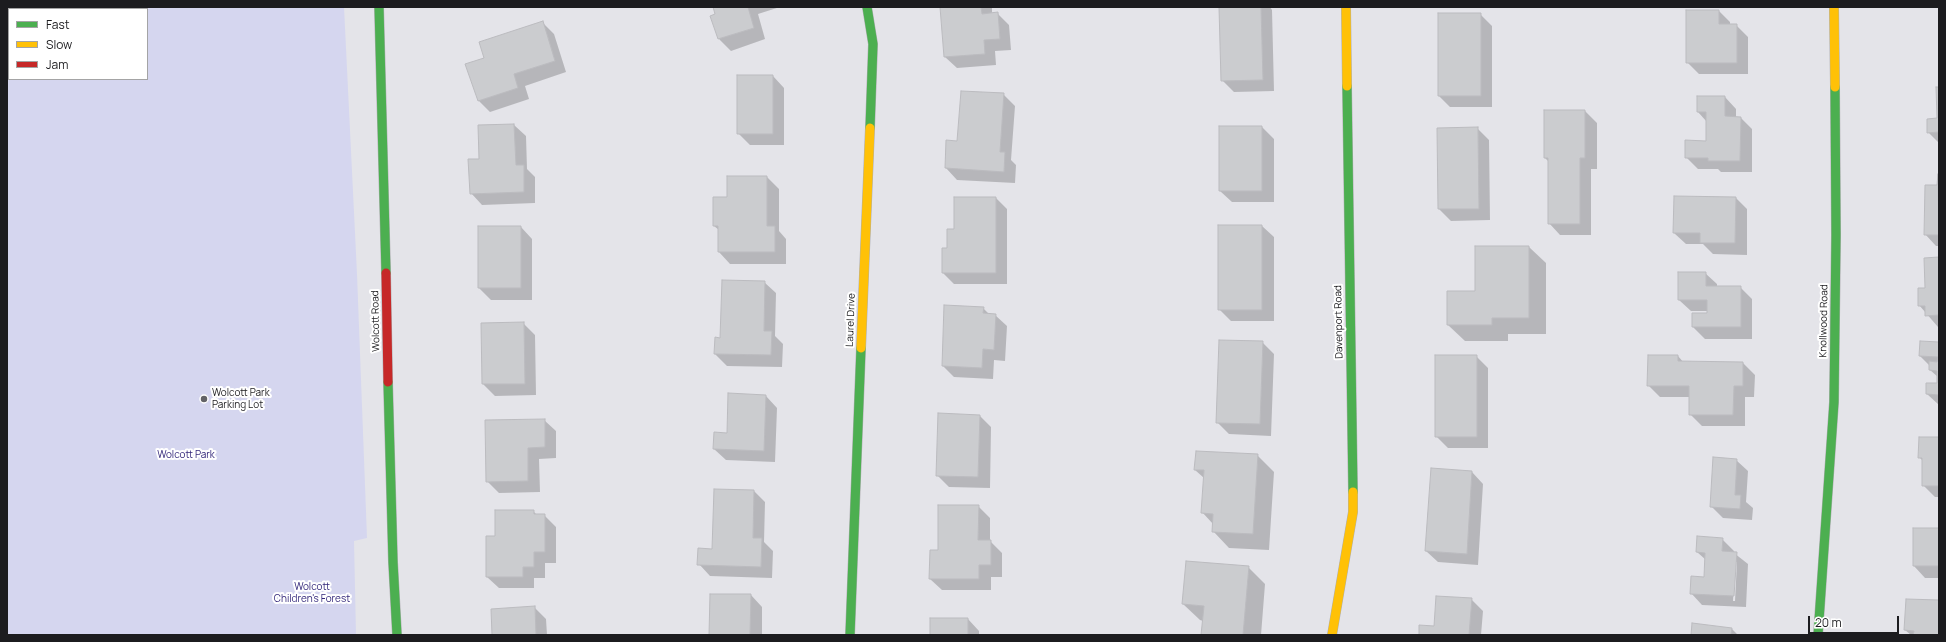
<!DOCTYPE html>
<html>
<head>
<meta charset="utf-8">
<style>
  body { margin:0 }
  #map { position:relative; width:1946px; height:642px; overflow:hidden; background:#e4e4e9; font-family:Manrope,sans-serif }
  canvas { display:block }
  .frame { position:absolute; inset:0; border:8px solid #1c1c1f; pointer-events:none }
  .legend { position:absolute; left:8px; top:8px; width:140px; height:72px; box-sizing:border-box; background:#fff; border:1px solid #a4a4a5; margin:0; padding:5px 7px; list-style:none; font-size:12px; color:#1c1c1f }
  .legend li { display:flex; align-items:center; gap:8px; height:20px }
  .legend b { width:20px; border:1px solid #a4a4a5 }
  .scale { position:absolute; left:1808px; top:616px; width:91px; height:18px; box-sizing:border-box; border:2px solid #1c1c1f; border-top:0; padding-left:5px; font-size:12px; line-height:14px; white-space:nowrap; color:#1c1c1f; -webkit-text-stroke:3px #fff; paint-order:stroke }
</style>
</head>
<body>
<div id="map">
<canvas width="1946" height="642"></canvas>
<div class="frame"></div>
<ul class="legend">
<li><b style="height:5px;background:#4caf50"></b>Fast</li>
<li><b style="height:5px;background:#ffc107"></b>Slow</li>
<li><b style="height:5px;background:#c62828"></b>Jam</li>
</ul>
<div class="scale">20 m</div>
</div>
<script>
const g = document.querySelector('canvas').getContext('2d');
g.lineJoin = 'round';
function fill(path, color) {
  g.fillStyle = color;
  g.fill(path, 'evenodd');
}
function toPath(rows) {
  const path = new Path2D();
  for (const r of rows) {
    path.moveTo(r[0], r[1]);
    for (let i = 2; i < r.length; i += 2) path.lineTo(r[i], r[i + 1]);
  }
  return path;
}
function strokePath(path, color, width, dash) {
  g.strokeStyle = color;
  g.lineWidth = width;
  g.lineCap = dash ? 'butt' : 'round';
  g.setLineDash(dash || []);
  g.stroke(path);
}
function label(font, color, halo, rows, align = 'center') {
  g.font = font + ' Manrope,sans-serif';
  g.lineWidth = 4;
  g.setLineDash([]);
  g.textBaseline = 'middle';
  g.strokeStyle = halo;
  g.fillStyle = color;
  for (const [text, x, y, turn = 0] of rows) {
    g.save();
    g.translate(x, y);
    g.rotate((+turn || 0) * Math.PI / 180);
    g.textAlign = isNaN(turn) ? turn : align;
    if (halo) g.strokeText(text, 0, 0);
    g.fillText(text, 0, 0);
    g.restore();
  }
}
fill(toPath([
  [7,7,344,7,357,274,367,538,354,541,356,635,7,635],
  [9,9,147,9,147,79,9,79]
]), '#d5d6ef');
fill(toPath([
  [714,7,780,7,758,14,765,39,731,51,719,39,712,16,716,15],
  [941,7,992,7,992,14,997,13,1009,25,1011,50,995,51,996,65,957,68,945,57],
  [1220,7,1270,7,1272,10,1274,91,1234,92,1222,80],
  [1719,11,1730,22,1730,25,1736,25,1748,37,1748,74,1699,74,1687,62],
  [1480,14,1492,26,1492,107,1450,107,1439,96],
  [542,22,554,34,566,72,525,86,529,99,490,112,478,100,486,58],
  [773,76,784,88,784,145,750,145,738,133],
  [1939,88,1939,143,1928,132,1938,119],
  [1003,94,1015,106,1011,160,1016,165,1015,183,957,180,946,168,958,142],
  [1698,97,1725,97,1736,109,1736,117,1741,118,1752,129,1752,172,1721,172,1718,169,1698,169,1686,157,1707,142,1707,122,1698,112],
  [1585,111,1597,123,1597,169,1591,169,1591,235,1560,235,1549,223,1549,162,1545,158],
  [514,125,526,136,527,169,535,177,535,203,482,205,471,193,480,160],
  [1262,127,1274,139,1274,202,1232,202,1220,191],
  [1477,128,1489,140,1490,220,1451,221,1439,209],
  [1939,175,1939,246,1936,246,1925,234,1926,186,1938,187],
  [767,177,779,189,779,231,786,239,786,264,730,264,719,252,719,230,714,226,728,198],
  [996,198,1007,209,1007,284,954,284,943,273,948,249,955,230],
  [1736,198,1747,209,1747,255,1713,254,1703,244,1686,244,1674,233],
  [1262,226,1274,237,1274,321,1231,321,1219,309],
  [479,227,521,227,532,239,532,300,491,300,479,288],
  [1476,247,1529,247,1546,263,1546,334,1508,334,1508,341,1465,341,1448,325,1476,292],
  [1939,258,1939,327,1938,327,1919,305],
  [1705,273,1717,284,1717,287,1740,287,1752,299,1752,339,1705,339,1693,327,1693,314,1708,314,1708,311,1691,311,1679,300],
  [764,282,776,293,775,336,783,344,782,367,727,366,715,354,721,339],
  [983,308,990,315,995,315,1007,326,1005,361,994,360,993,379,954,377,943,366],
  [523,323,535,335,536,395,495,396,483,384],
  [1262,342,1274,354,1271,436,1229,434,1217,422],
  [1939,343,1939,405,1927,394,1938,384,1938,377,1930,370,1930,366,1920,356],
  [1476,356,1488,368,1488,448,1448,448,1436,436],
  [1678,356,1684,363,1743,363,1755,375,1754,397,1745,397,1745,426,1702,426,1690,414,1690,397,1660,397,1648,385],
  [766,396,777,408,775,462,726,460,714,449],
  [980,416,991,427,990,488,949,487,937,475],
  [544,420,556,431,556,458,539,459,540,492,499,493,487,481],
  [1939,438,1939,497,1935,497,1923,485,1923,461,1919,457],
  [1257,455,1274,472,1269,550,1229,548,1213,531,1213,524,1202,512,1204,478,1195,470],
  [1736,460,1748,471,1746,502,1753,508,1752,520,1723,518,1711,506],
  [1472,472,1483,484,1478,565,1438,562,1426,551],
  [754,491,765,502,764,542,773,551,772,578,710,576,699,564,713,550],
  [978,506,990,518,990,541,1002,553,1002,577,991,577,991,590,942,590,930,579,939,551],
  [533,511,537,515,544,515,556,527,556,563,545,563,545,578,534,578,534,588,499,588,487,577,496,537],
  [1939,529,1939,578,1925,578,1914,566],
  [1722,539,1734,551,1734,553,1748,564,1746,607,1702,605,1691,593,1705,578,1706,560,1697,552],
  [1735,562,1737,562,1735,601,1733,601],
  [1248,567,1265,584,1261,635,1202,635,1203,621,1200,620,1183,604],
  [751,595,762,607,762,635,710,635],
  [1471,599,1483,611,1481,635,1420,635,1435,627],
  [1939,601,1939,635,1911,635,1905,630],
  [534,607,546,619,547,635,493,635],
  [968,619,979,631,979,635,931,635],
  [1732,629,1738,635,1692,635]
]), '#0003');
const building = toPath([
  [713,7,748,7,754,28,718,39,710,16,715,14,713,7],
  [940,7,981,7,982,14,998,12,1000,39,984,40,985,54,944,57,940,7],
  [1219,7,1261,7,1263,80,1221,81,1219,7],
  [1686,10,1719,10,1719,24,1737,24,1737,63,1686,63,1686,10],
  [1438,13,1481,13,1481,96,1438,96,1438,13],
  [543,21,555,61,514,74,518,88,478,101,465,64,484,58,479,42,543,21],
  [737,75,773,75,773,134,737,134,737,75],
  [1936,87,1939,87,1939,132,1927,133,1927,119,1937,118,1936,87],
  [961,91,1004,93,1000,152,1005,152,1004,172,945,168,946,140,957,141,961,91],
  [1697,96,1725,96,1725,116,1741,117,1740,161,1708,161,1708,158,1685,158,1685,140,1706,141,1706,112,1697,112,1697,96],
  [1544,110,1585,110,1585,158,1580,158,1580,224,1548,224,1548,158,1544,158,1544,110],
  [514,124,516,165,524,165,524,192,470,194,468,159,479,159,478,125,514,124],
  [1219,126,1262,126,1262,191,1219,191,1219,126],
  [1478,127,1479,209,1438,209,1437,128,1478,127],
  [1938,174,1939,235,1924,235,1925,185,1937,185,1938,174],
  [727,176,767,176,767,226,775,226,775,252,718,252,718,226,713,226,713,197,727,197,727,176],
  [1674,196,1736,197,1735,243,1700,243,1700,233,1673,233,1674,196],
  [954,197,996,197,996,273,942,273,942,248,947,248,947,229,954,229,954,197],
  [1218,225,1262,225,1262,310,1218,310,1218,225],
  [478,226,521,226,521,288,478,288,478,226],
  [1475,246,1529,246,1529,318,1492,318,1492,325,1447,325,1447,291,1475,291,1475,246],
  [1939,257,1939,315,1925,316,1925,306,1918,306,1918,288,1925,288,1924,258,1939,257],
  [1678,272,1706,272,1706,286,1741,286,1741,327,1692,327,1692,313,1707,313,1707,300,1678,300,1678,272],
  [722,280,765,281,764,331,772,331,771,355,714,354,715,337,720,338,722,280],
  [944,305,984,307,983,313,996,314,994,350,983,349,982,368,942,366,944,305],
  [524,322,525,384,482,384,481,323,524,322],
  [1219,340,1263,341,1260,424,1216,423,1219,340],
  [1920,341,1939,342,1939,395,1926,394,1926,383,1937,383,1937,371,1929,370,1929,361,1937,362,1938,357,1919,356,1920,341],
  [1435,355,1477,355,1477,437,1435,437,1435,355],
  [1648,355,1678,355,1678,361,1743,362,1743,386,1734,386,1733,415,1689,415,1689,386,1647,386,1648,355],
  [728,393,766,395,764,451,713,449,714,432,727,433,728,393],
  [938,413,980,415,978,477,936,476,938,413],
  [545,419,545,447,528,448,528,481,486,482,485,420,545,419],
  [1919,437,1939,437,1939,486,1922,486,1922,458,1918,458,1919,437],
  [1196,451,1258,454,1253,534,1212,532,1213,514,1201,513,1204,470,1194,470,1196,451],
  [1713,457,1737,459,1735,495,1741,495,1740,509,1710,507,1713,457],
  [1431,468,1472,471,1467,554,1425,551,1431,468],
  [714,489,754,490,753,538,762,538,761,567,697,565,698,548,712,549,714,489],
  [938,505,979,505,978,540,991,540,991,565,979,565,979,579,929,579,930,550,938,550,938,505],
  [495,510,534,510,534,514,545,514,545,552,534,552,534,567,523,567,523,577,486,577,486,536,495,536,495,510],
  [1913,528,1939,528,1939,566,1913,566,1913,528],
  [1697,536,1723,538,1722,551,1737,552,1734,596,1690,594,1691,576,1704,577,1705,553,1696,552,1697,536],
  [1186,561,1249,566,1243,635,1201,635,1204,606,1182,604,1186,561],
  [710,594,751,594,750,635,709,635,710,594],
  [1436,596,1472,598,1469,635,1419,635,1419,625,1434,626,1436,596],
  [1906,599,1939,600,1939,635,1913,635,1914,631,1904,630,1906,599],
  [535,606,536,635,492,635,491,609,535,606],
  [930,618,968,618,968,635,930,635,930,618],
  [1692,623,1732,628,1731,635,1691,635,1692,623]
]);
fill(building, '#cbcccf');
strokePath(building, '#bbbbbf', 1);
const fast = toPath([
  [379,7,386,273],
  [867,7,873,44,870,128],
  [1347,86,1353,492],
  [388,382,393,562,397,635],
  [850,635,861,348],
  [1818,635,1834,402,1836,235,1835,87]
]);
const slow = toPath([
  [1346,7,1347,86],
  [1834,7,1835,87],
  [861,348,870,128],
  [1332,635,1353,512,1353,492]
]);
const jam = toPath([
  [386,273,388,382]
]);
strokePath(fast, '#aeaeb1', 10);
strokePath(slow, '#aeaeb1', 10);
strokePath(jam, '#aeaeb1', 10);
strokePath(fast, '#4caf50', 9);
strokePath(slow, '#ffc107', 9);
strokePath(jam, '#c62828', 9);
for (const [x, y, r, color] of [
  [204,399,4,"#626266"]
]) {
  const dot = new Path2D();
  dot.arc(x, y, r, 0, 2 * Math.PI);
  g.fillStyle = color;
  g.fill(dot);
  strokePath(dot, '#fff', 1.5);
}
label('10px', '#1c1c1f', '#fff', [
  ["Laurel Drive",851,320,-88],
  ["Wolcott Road",376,321,-91],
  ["Knollwood Road",1824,321,-89],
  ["Davenport Road",1339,322,-91]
]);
label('10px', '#1c1c1f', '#fff', [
  ["Wolcott Park",212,393],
  ["Parking Lot",212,405]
], 'left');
label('10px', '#33277a', '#fff', [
  ["Wolcott Park",186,455],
  ["Wolcott",312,587],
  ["Children's Forest",312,599]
]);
</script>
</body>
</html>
